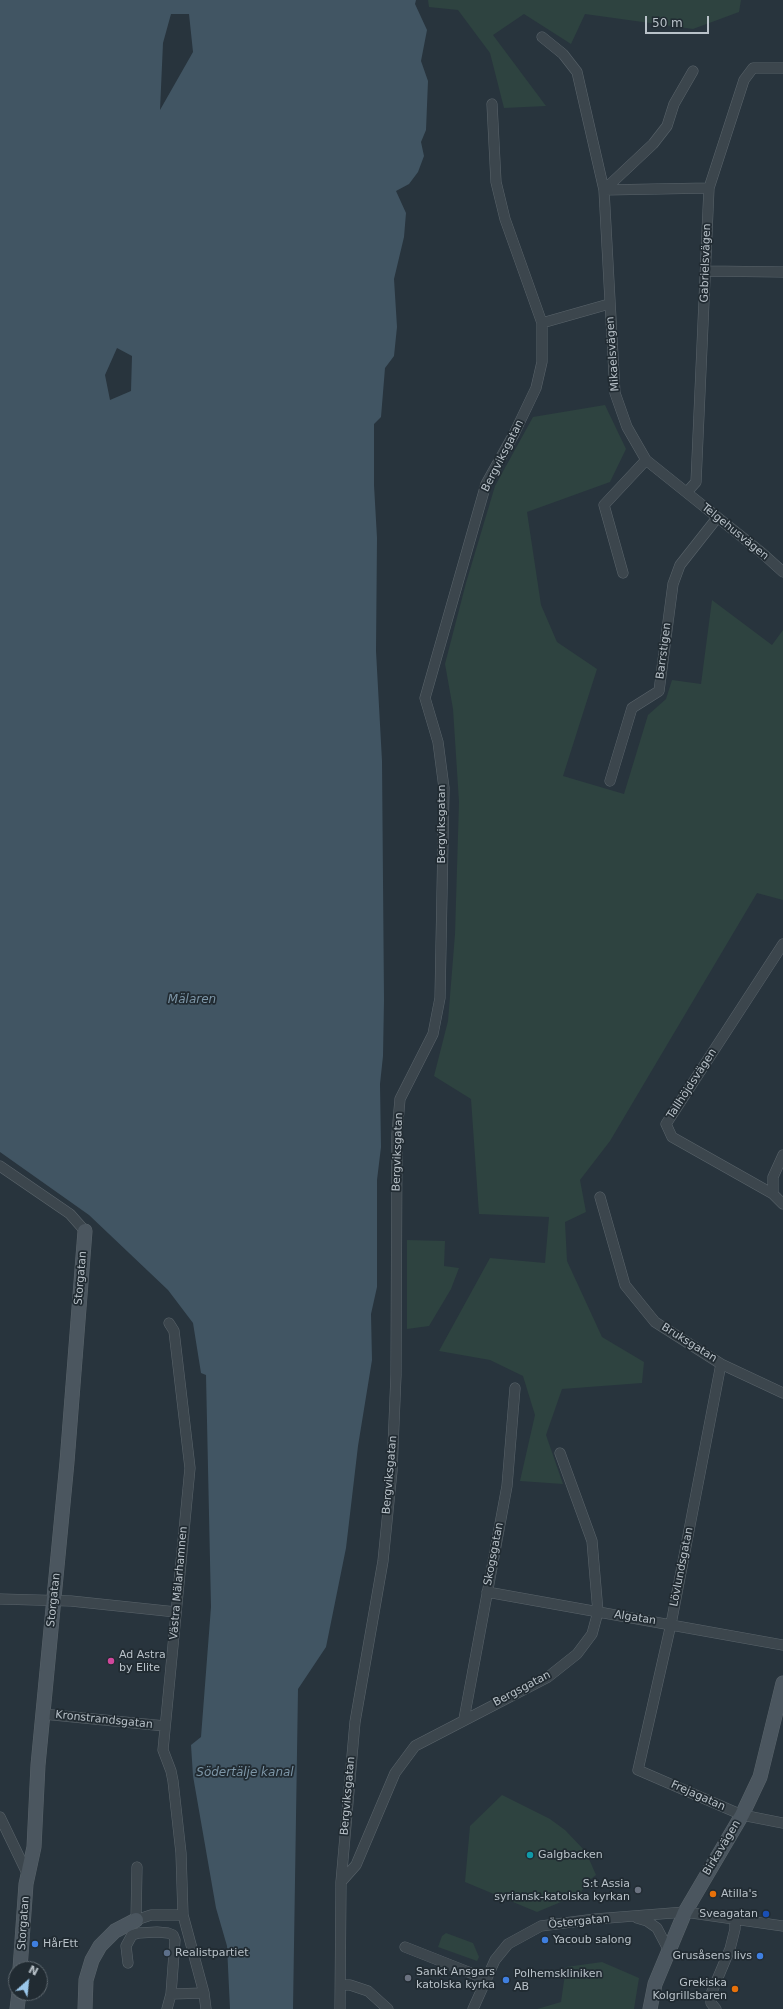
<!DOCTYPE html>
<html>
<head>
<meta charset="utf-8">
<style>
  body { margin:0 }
  #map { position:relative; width:783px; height:2009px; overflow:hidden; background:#28343d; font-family:"DejaVu Sans",sans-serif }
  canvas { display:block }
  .north { position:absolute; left:8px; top:1961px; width:40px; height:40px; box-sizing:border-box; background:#212b32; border:1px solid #5d676e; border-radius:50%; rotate:27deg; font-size:11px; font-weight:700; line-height:16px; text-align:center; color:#b8c1c8 }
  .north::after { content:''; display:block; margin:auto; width:14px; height:18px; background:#9ac7eb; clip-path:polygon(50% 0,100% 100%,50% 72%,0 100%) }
  .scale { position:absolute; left:645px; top:16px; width:64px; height:18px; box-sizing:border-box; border:2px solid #b8c1c8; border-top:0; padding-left:5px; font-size:12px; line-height:14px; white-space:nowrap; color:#b8c1c8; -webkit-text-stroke:3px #212b32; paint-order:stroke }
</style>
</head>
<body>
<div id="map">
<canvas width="783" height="2009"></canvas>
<div class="north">N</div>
<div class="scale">50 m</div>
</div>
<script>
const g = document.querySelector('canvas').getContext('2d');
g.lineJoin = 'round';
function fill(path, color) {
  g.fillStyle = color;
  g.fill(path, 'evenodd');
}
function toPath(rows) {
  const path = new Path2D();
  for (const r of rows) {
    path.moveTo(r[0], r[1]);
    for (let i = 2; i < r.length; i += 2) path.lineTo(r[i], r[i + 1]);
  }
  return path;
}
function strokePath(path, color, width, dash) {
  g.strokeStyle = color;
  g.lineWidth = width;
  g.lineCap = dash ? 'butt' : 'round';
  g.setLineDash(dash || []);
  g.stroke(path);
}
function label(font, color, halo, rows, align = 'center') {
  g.font = font + ' "DejaVu Sans",sans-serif';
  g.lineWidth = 3.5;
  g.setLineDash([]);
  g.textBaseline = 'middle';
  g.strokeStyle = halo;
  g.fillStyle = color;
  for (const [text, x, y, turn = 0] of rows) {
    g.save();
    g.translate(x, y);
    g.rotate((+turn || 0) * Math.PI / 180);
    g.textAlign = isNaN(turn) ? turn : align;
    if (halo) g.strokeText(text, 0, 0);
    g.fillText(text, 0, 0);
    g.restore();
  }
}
fill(toPath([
  [428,0,741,0,739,12,693,29,585,14,571,44,524,14,493,35,546,106,504,108,490,53,458,10,429,7],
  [605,405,626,449,610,482,527,512,541,605,557,642,597,669,563,776,624,794,648,715,666,699,672,680,701,684,712,600,772,645,783,630,783,900,757,893,610,1141,580,1180,586,1212,565,1222,567,1261,602,1337,644,1362,642,1383,562,1389,546,1435,563,1484,520,1481,535,1415,523,1376,490,1360,439,1351,490,1258,545,1263,549,1217,479,1214,471,1099,434,1076,448,1021,455,934,459,802,453,709,445,664,466,583,495,486,533,417],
  [407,1240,445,1241,444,1266,459,1268,451,1289,429,1326,407,1329],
  [502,1795,550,1819,565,1830,586,1852,596,1875,587,1882,580,1894,537,1912,465,1882,470,1826],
  [446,1933,473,1943,479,1957,477,1961,438,1947,442,1936],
  [602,1962,639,1978,634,2009,537,2009,561,2002,566,1967]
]), '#2e4340');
fill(toPath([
  [0,0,416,0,415,4,427,30,421,61,428,81,426,130,421,142,424,156,418,172,409,184,396,191,406,213,404,237,394,279,397,327,394,356,385,368,381,417,374,424,374,485,377,538,376,651,382,761,384,1000,383,1056,380,1084,381,1147,377,1180,377,1287,371,1314,372,1360,358,1446,346,1548,326,1647,298,1689,293,2009,230,2009,227,1946,216,1908,193,1776,191,1745,201,1737,211,1607,206,1375,201,1373,193,1323,168,1290,89,1215,0,1152],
  [171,14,189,14,193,52,160,110,163,43],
  [117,348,132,356,131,391,110,400,105,375]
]), '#415563');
const street = toPath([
  [542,37,563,54,577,72,604,190,615,393,627,427,646,460,762,553,783,572],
  [604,190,653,144,667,126,674,104,693,71],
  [604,190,709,188],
  [706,271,783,272],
  [542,323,609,304],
  [687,492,696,482,709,188,744,80,753,68,783,68],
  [623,573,604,505,646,460],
  [610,781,632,708,659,691,673,584,680,565,717,518],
  [783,944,666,1124,672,1137,773,1194,783,1204],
  [0,1166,70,1214,85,1231],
  [773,1194,773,1177,783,1155],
  [600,1197,625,1285,655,1322,721,1364,783,1393],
  [169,1323,174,1331,190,1468,163,1750,171,1771,173,1781,181,1853,183,1915,204,1993,206,2009],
  [721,1364,671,1624,638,1770,742,1815,783,1823],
  [487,1592,783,1645],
  [0,1599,71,1601,176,1612],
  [43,1714,165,1726],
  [464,1719,507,1486,515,1388],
  [0,1817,27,1873],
  [137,1867,136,1920,151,1915,183,1915],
  [341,1882,356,1865,395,1773,415,1746,548,1677,577,1654,592,1634,598,1612,592,1541,560,1453],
  [637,1918,647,1921,657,1928,669,1951],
  [405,1947,486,1979],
  [128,1963,126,1946,132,1935,139,1933,157,1932,168,1933,173,1935,175,1940,171,1994],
  [341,1985,350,1985,368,1991,388,2009],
  [167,2009,171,1994,204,1993],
  [340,2009,341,1882,355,1722,383,1561,392,1471,396,1375,397,1134,400,1099,433,1034,440,998,444,788,438,742,425,698,486,484,514,434,536,388,542,362,542,323,505,219,496,182,492,104],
  [473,2009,495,1960,508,1944,541,1926,595,1919,685,1912,783,1926],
  [716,2009,711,2003,711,1994,730,1949,735,1929,735,1918]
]);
const secondary = toPath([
  [20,1969,26,1884,34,1847,38,1765,67,1462,85,1231],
  [17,2009,19,1993],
  [85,2009,86,1980,92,1960,100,1946,115,1931,136,1920],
  [650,2009,655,1984,685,1912,742,1815,760,1777,783,1683]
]);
strokePath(street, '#5a646b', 11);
strokePath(secondary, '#5a646b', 15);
strokePath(street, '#3c464d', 10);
strokePath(secondary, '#4b565f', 14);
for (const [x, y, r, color] of [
  [111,1661,4,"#d1479c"],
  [530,1855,4,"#0f9aa8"],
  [638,1890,4,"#6b7280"],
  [713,1894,4,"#e8710a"],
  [766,1914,4,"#1a4fb4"],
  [545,1940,4,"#3f7fe0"],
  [35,1944,4,"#3f7fe0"],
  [167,1953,4,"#5c6f8a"],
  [760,1956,4,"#3f7fe0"],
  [408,1978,4,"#6b7280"],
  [506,1980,4,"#3f7fe0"],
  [735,1989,4,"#e8710a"]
]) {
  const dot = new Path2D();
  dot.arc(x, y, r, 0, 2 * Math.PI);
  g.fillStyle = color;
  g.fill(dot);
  strokePath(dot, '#212b32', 1.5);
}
label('11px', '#b8c1c8', '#212b32', [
  ["Gabrielsvägen",706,263,-88],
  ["Mikaelsvägen",613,354,-94],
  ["Bergviksgatan",503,456,-63],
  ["Telgehusvägen",735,532,39],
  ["Barrstigen",664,651,-83],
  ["Bergviksgatan",442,824,-90],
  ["Tallhöjdsvägen",692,1084,-57],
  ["Bergviksgatan",398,1152,-88],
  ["Storgatan",81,1278,-85],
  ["Bruksgatan",689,1343,32],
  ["Bergviksgatan",390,1475,-85],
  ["Skogsgatan",494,1554,-79],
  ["Lövlundsgatan",682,1567,-79],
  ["Västra Mälarhamnen",179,1583,-85],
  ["Storgatan",54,1600,-84],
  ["Algatan",635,1618,9],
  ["Bergsgatan",522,1689,-28],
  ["Kronstrandsgatan",104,1720,6],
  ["Bergviksgatan",348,1796,-85],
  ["Frejagatan",698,1796,24],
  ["Birkavägen",722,1848,-59],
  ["Östergatan",579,1922,-6],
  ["Storgatan",24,1923,-86]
]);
label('11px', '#b8c1c8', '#212b32', [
  ["Ad Astra",119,1655],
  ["by Elite",119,1668],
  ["Galgbacken",538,1855],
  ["S:t Assia",630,1884,"right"],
  ["syriansk-katolska kyrkan",630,1897,"right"],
  ["Atilla's",721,1894],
  ["Sveagatan",758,1914,"right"],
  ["Yacoub salong",553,1940],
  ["HårEtt",43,1944],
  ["Realistpartiet",175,1953],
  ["Grusåsens livs",752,1956,"right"],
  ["Sankt Ansgars",416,1972],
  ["katolska kyrka",416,1985],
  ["Polhemskliniken",514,1974],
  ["AB",514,1987],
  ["Grekiska",727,1983,"right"],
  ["Kolgrillsbaren",727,1996,"right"]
], 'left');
label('italic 12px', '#7d96a7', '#212b32', [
  ["Mälaren",192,1000],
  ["Södertälje kanal",245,1773]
]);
</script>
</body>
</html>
